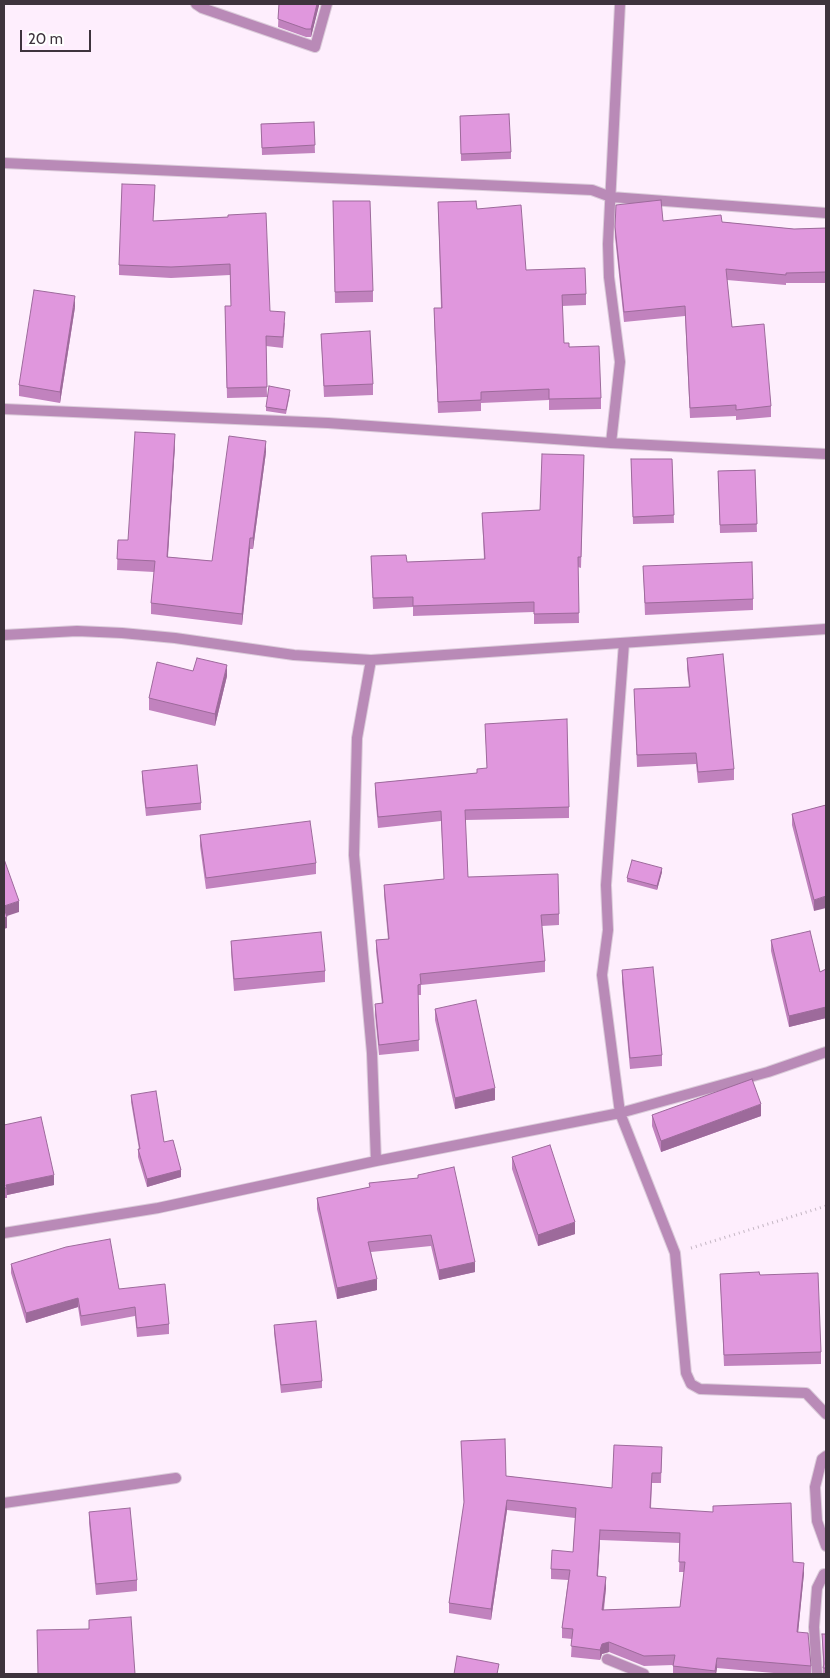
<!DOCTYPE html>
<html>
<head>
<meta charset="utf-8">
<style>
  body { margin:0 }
  #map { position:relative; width:830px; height:1678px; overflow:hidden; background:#feeefd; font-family:Cabin,sans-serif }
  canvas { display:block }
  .frame { position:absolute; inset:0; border:5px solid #3e333d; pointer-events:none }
  .scale { position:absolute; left:20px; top:30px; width:71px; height:22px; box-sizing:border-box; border:2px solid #3e333d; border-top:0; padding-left:6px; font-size:15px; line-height:18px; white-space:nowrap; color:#3e333d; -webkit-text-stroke:4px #fff; paint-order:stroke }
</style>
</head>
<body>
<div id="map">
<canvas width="830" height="1678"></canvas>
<div class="frame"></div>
<div class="scale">20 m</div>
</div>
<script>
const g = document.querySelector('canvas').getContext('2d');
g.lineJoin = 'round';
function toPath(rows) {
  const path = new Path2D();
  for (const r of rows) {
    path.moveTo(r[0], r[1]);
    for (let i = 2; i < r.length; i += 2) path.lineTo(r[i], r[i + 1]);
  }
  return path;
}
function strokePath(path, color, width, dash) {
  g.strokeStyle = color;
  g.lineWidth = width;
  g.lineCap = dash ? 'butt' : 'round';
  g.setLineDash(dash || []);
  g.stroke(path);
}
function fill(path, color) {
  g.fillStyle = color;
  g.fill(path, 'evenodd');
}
const minor = toPath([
  [196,4,202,8,315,47,327,4],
  [4,163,592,190,611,197,826,213],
  [4,409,328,423,611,443,826,454],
  [611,443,620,362,609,277,608,244,620,4],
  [4,635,77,631,122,633,175,638,294,655,371,660,826,629],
  [624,643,606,885,608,930,602,975,620,1113,675,1253,686,1373,691,1384,700,1389,806,1393,826,1414],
  [371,660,357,738,354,855,372,1053,376,1161],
  [4,1233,158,1208,376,1161,620,1113,768,1072,826,1052],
  [826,1456,822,1459,815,1487,817,1521,826,1546],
  [4,1503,176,1478],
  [607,1659,644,1674],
  [817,1674,814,1627,817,1588,824,1574,826,1574]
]);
strokePath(minor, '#dbccda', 12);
strokePath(toPath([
  [691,1248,826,1206]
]), '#c4b6c3', 3, [1, 4]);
strokePath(minor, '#b98ab7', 10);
fill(toPath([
  [279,4,319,4,311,37,306,37,278,27],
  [460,116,511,152,511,159,461,161],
  [314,122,315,153,262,155,261,124],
  [155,195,153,221,228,217,270,311,285,323,283,348,266,346,267,397,227,398,225,306,231,306,230,275,171,278,119,275,119,265],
  [333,201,373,291,373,302,335,303],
  [438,202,477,209,526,270,586,294,586,305,562,306,564,343,569,347,601,398,601,409,549,410,549,400,481,403,481,411,438,413,434,319,434,308,441,308],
  [663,221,722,222,794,229,826,228,826,283,786,283,786,285,727,280,732,327,771,406,771,417,736,420,736,416,690,418,685,316,624,322,615,237,615,227],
  [75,307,60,403,19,396,19,385],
  [321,334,373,384,373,395,324,397],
  [290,394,286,414,266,411,266,407],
  [175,445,168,557,212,561,266,452,253,549,250,549,242,625,151,614,151,603,154,572,117,570,118,540,128,540],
  [584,455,581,568,578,567,579,623,534,624,534,612,413,616,413,607,373,609,371,556,407,562,484,560,482,513,540,510],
  [631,459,672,459,674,523,633,524],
  [755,470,757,532,720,533,718,471],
  [643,566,753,599,753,610,645,615],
  [687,658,734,769,734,780,698,783,696,764,637,767,634,689,689,687,687,669],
  [227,676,215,726,149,710,149,698],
  [485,724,569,807,569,818,465,820,468,877,559,914,559,925,542,926,545,961,545,972,421,985,421,995,418,995,419,1051,379,1055,375,1015,375,1004,382,1004,376,951,376,940,388,939,384,895,384,885,444,879,441,821,378,828,375,793,375,783,477,773,487,768],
  [142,771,201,803,201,810,146,816,142,779],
  [826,805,814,911,792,825,792,814],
  [200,835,316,863,316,874,206,889,200,846],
  [662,872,657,890,627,882,627,878],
  [771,940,820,972,826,969,826,1018,789,1027,771,951],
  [231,941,325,971,325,982,234,991,231,952],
  [622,970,662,1055,662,1066,630,1069,622,982],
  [435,1009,495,1100,455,1109,435,1020],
  [131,1095,164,1142,181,1177,147,1187,138,1157,138,1149,139,1149,131,1102],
  [652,1115,761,1116,661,1152,652,1126],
  [4,1125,54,1185,7,1195,7,1198,4,1198],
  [512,1157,575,1234,538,1246,512,1169],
  [418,1175,475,1272,439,1280,431,1246,371,1252,377,1290,337,1299,317,1209,317,1198,418,1178],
  [11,1264,119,1289,169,1324,169,1334,137,1337,135,1316,81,1326,78,1307,26,1323,11,1273],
  [720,1274,760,1275,821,1352,821,1364,724,1366],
  [274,1325,322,1381,322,1388,281,1393,274,1333],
  [461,1441,506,1476,612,1488,662,1447,661,1483,652,1483,651,1508,793,1562,804,1573,798,1633,811,1666,811,1674,785,1674,717,1668,716,1674,673,1674,673,1665,644,1666,609,1652,602,1654,600,1660,571,1657,572,1639,562,1638,562,1628,568,1580,551,1579,551,1569,573,1552,575,1518,507,1510,491,1620,449,1613,449,1603,464,1504],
  [600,1540,680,1543,679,1572,684,1572,680,1607,604,1610,606,1588,598,1576],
  [89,1512,137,1580,137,1591,96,1595,89,1523],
  [822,1634,826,1634,826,1674,823,1674,823,1665]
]), '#c182be');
fill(toPath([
  [317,4,319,4,319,6,311,37,311,29],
  [75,296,75,307,60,403,60,392],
  [175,434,175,445,167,568,167,557],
  [266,441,266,452,253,549,253,538],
  [250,538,250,549,242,625,242,614],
  [227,665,227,676,215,726,215,714],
  [662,868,662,872,657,890,657,886],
  [826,896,826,908,814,911,814,900],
  [19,901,19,912,4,917,4,906],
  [7,917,7,928,4,929,4,918],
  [826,1007,826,1018,789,1027,789,1016],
  [495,1088,495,1100,455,1109,455,1098],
  [761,1104,761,1116,661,1152,661,1141],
  [181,1170,181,1177,147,1187,147,1179],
  [54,1175,54,1185,7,1195,6,1185],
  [575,1222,575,1234,538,1246,538,1235],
  [475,1262,475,1272,439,1280,439,1270],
  [377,1279,377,1290,337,1299,337,1288],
  [78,1298,78,1307,26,1323,26,1313],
  [507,1500,507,1510,491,1620,491,1609],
  [600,1530,600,1540,597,1586,597,1576],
  [804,1563,804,1573,797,1643,797,1632],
  [606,1577,606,1588,602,1620,602,1610],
  [609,1642,609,1652,602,1654,600,1660,600,1650,602,1644],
  [717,1658,717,1668,716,1674,715,1674]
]), '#9d6a9b');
const building = toPath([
  [279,4,317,4,311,29,306,29,278,19,279,4],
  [509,114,511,152,461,154,460,116,509,114],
  [314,122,315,145,262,148,261,124,314,122],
  [122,184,155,185,153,221,228,217,228,215,266,213,270,311,285,312,283,337,266,336,267,387,227,388,225,306,231,306,230,264,171,267,119,265,122,184],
  [661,200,663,221,721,215,722,222,794,229,826,228,826,272,786,273,786,275,726,269,732,327,764,324,771,406,736,410,736,405,690,408,685,306,624,312,615,227,616,205,661,200],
  [333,201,370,201,373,291,335,292,333,201],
  [476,201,477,209,521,205,526,270,585,268,586,294,562,295,564,343,569,343,569,347,599,346,601,398,549,399,549,389,481,392,481,400,438,402,434,308,442,308,438,202,476,201],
  [34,290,75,296,60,392,19,385,34,290],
  [370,331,373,384,324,386,321,334,370,331],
  [269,386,290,390,286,410,266,407,269,386],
  [135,432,175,434,167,557,212,561,229,436,266,441,253,538,250,538,242,614,151,603,155,561,117,559,118,540,128,540,135,432],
  [542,454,584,455,581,557,578,557,579,613,534,614,534,602,413,606,413,597,373,598,371,556,406,555,407,562,485,559,482,513,540,510,542,454],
  [631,459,672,459,674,515,633,517,631,459],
  [755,470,757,524,720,525,718,471,755,470],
  [752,562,753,599,645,603,643,566,752,562],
  [723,654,734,769,698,772,696,753,637,755,634,689,690,687,687,658,723,654],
  [197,658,227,665,215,714,149,698,157,662,193,671,197,658],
  [567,719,569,807,465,810,468,877,558,874,559,914,541,915,545,961,420,974,421,984,418,985,419,1040,379,1045,375,1004,383,1003,376,940,389,939,384,885,444,879,441,811,378,817,375,783,477,773,477,769,487,768,485,724,567,719],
  [197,765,201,803,146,808,142,771,197,765],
  [826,805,826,896,814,900,792,814,826,805],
  [310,821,316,863,206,878,200,835,310,821],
  [4,859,19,901,4,906,4,859],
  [632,860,662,868,657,886,627,878,632,860],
  [4,908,7,917,4,918,4,908],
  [810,931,820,972,826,969,826,1007,789,1016,771,940,810,931],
  [321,932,325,971,234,979,231,941,321,932],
  [653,967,662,1055,630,1058,622,970,653,967],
  [476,1000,495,1088,455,1098,435,1009,476,1000],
  [752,1079,761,1104,661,1141,652,1115,752,1079],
  [156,1091,164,1142,173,1140,181,1170,147,1179,138,1149,140,1149,131,1095,156,1091],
  [41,1117,54,1175,6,1185,7,1188,4,1188,4,1125,41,1117],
  [550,1145,575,1222,538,1235,512,1157,550,1145],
  [454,1167,475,1262,439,1270,431,1235,368,1242,377,1279,337,1288,317,1198,370,1187,369,1183,418,1178,418,1175,454,1167],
  [110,1239,119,1289,165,1284,169,1324,137,1328,135,1307,81,1316,78,1298,26,1313,11,1264,66,1247,110,1239],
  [759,1272,760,1275,818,1273,821,1352,724,1355,720,1274,759,1272],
  [316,1321,322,1381,281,1385,274,1325,316,1321],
  [505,1439,506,1476,612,1488,614,1445,662,1447,661,1473,652,1473,650,1508,713,1512,713,1506,791,1503,793,1562,804,1563,797,1632,808,1633,811,1666,717,1658,715,1671,673,1666,675,1655,644,1656,609,1642,602,1644,600,1650,571,1646,573,1629,562,1628,570,1570,551,1569,552,1550,573,1552,576,1508,507,1500,491,1609,449,1603,464,1502,461,1441,505,1439],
  [600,1530,680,1533,679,1562,685,1562,680,1607,602,1610,606,1577,597,1576,600,1530],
  [130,1508,137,1580,96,1584,89,1512,130,1508],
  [131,1617,135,1674,38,1674,37,1630,89,1629,89,1620,131,1617],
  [822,1634,826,1634,826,1668,823,1668,824,1664,822,1634],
  [457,1656,499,1664,497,1674,454,1674,457,1656]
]);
fill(building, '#e097dd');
strokePath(building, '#9d6a9b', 1);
</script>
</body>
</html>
